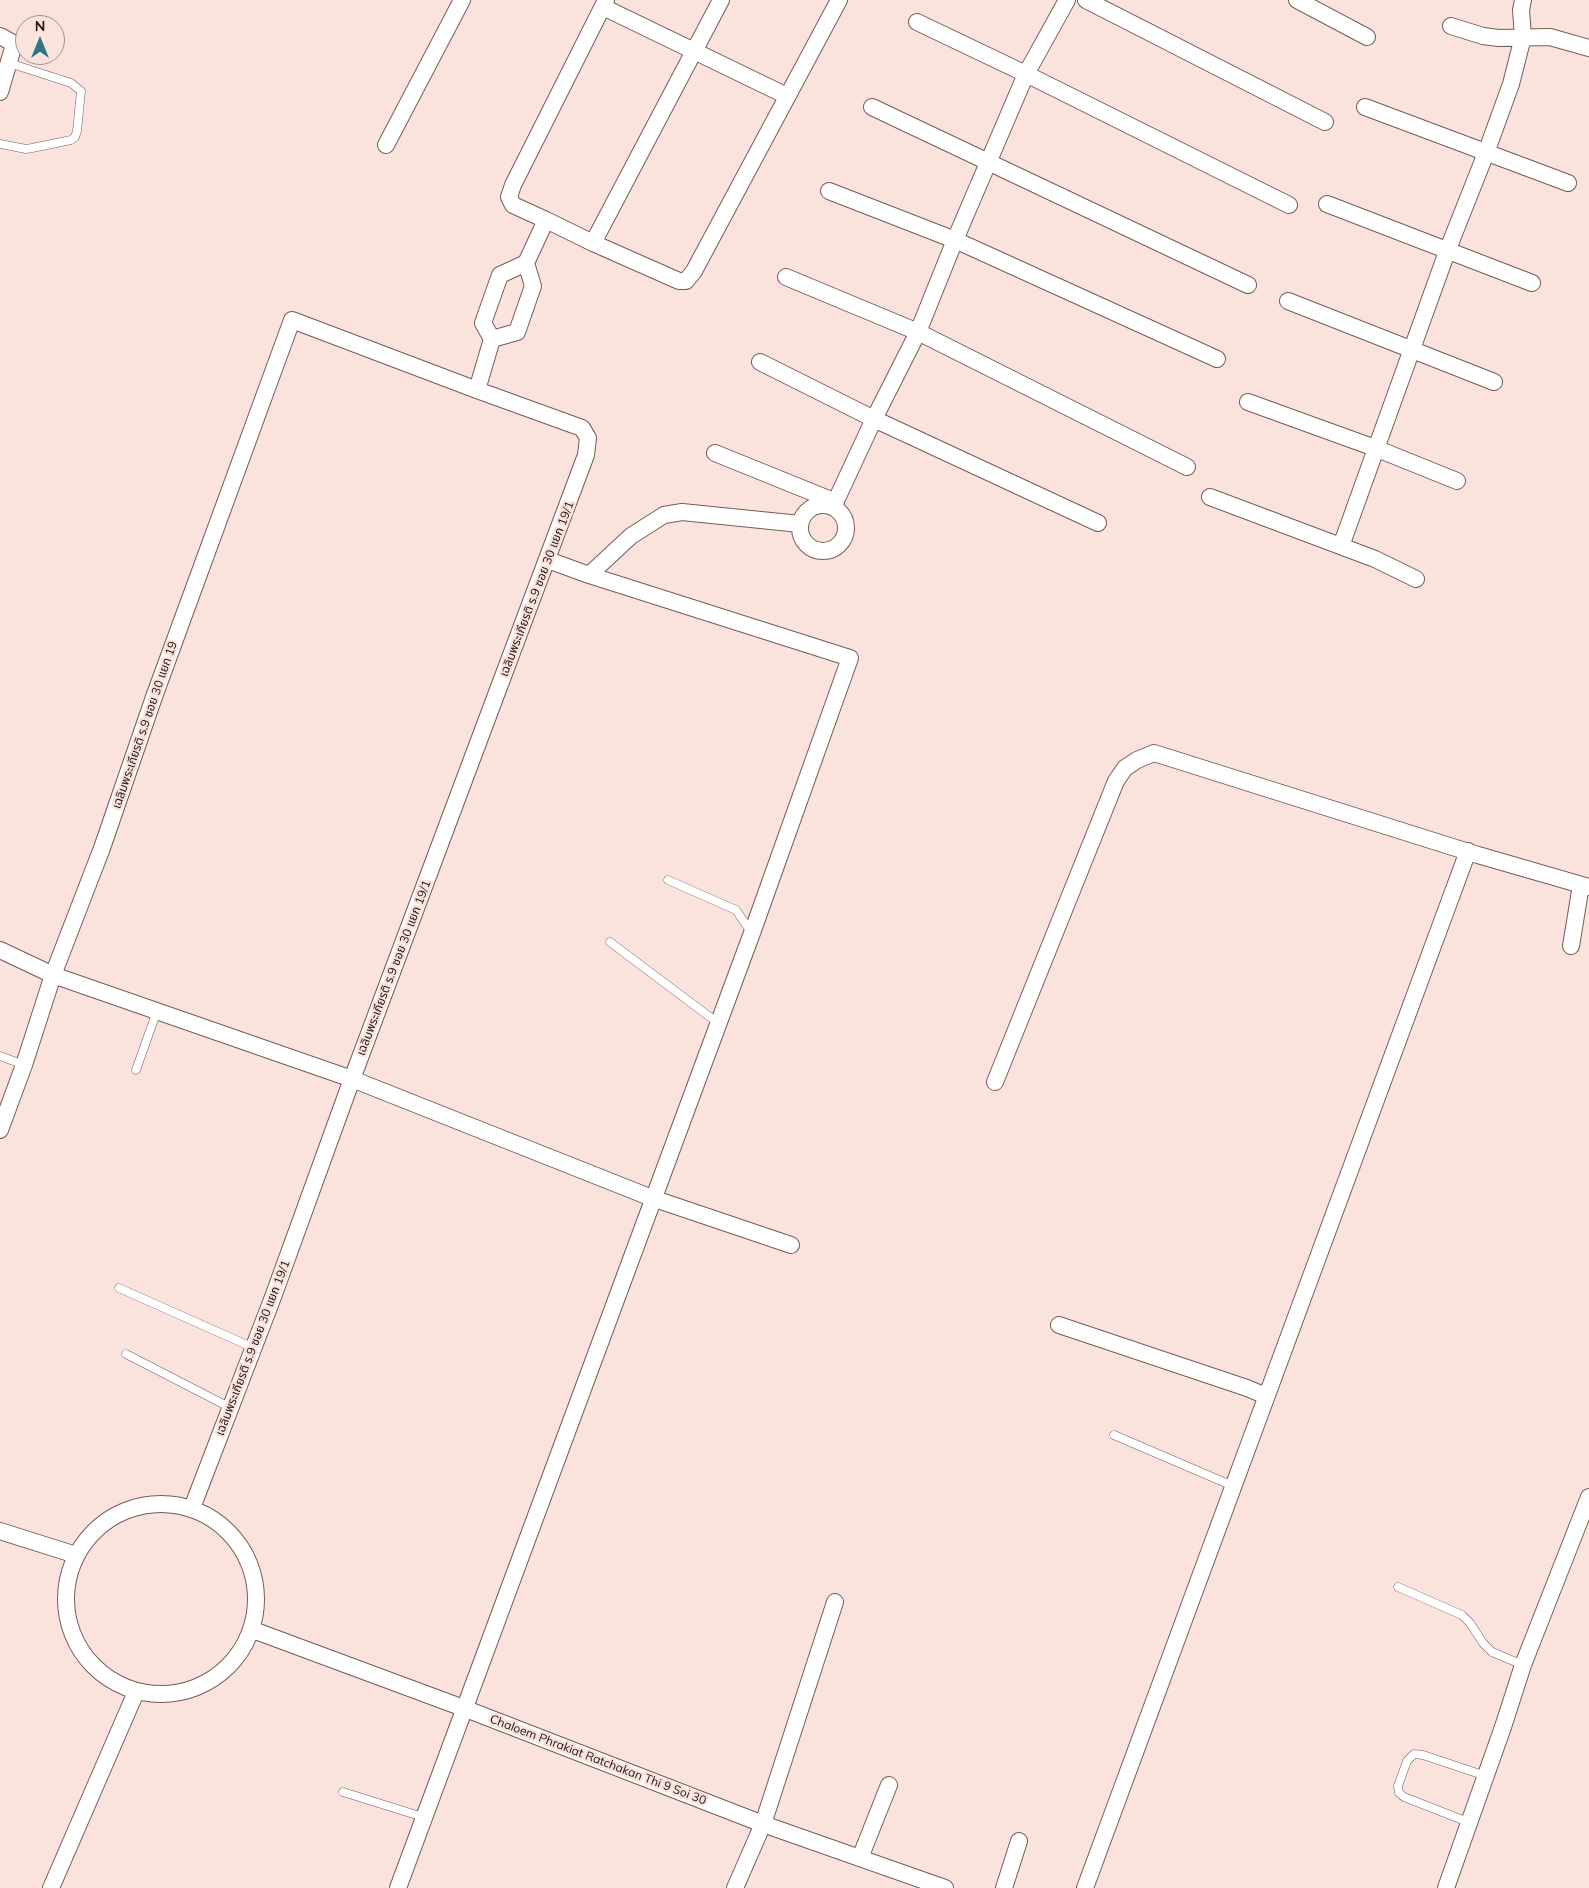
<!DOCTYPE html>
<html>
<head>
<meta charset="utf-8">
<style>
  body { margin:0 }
  #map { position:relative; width:1589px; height:1888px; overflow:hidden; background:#fbe3dd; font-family:Mulish,sans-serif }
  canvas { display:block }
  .north { position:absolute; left:15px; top:15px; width:50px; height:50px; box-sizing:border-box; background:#fbe3dd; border:1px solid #a3918c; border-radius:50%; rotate:0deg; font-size:14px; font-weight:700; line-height:20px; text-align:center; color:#201613 }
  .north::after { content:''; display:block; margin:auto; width:18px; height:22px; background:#317684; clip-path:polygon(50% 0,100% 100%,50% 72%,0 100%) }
</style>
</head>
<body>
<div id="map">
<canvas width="1589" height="1888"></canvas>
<div class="north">N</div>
</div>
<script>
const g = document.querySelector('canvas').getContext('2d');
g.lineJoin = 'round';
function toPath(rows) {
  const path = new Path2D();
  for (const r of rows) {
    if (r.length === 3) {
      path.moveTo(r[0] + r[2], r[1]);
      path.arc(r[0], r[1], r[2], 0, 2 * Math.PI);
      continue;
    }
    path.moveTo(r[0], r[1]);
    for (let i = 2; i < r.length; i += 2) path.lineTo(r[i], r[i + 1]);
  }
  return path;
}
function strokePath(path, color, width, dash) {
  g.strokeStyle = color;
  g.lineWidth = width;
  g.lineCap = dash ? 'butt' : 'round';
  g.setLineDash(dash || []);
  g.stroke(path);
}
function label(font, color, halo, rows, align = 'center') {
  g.font = font + ' Mulish,"Noto Sans Thai",sans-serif';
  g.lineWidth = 5;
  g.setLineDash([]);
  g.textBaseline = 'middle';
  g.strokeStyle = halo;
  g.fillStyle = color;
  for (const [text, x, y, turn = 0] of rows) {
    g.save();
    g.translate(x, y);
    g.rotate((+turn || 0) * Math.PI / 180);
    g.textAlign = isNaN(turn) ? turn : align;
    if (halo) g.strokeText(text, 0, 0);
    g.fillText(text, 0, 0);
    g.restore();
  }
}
const service = toPath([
  [0,144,26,149,32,148,71,140,75,137,77,131,81,91,71,83,9,63],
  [668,880,736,910,751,932],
  [610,942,718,1023],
  [0,1056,24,1065],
  [136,1070,157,1011],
  [119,1288,254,1348],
  [126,1354,231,1408],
  [1114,1435,1233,1486],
  [1398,1587,1462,1615,1470,1623,1483,1643,1492,1652,1523,1665],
  [343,1792,423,1817],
  [1468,1822,1404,1797,1399,1793,1398,1786,1407,1761,1414,1754,1423,1755,1486,1776]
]);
const minor = toPath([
  [1086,0,1325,122],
  [1297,0,1367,37],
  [603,7,787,96],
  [917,22,1026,74,1289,205],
  [1451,26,1483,36,1499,38,1550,37,1589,48],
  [0,36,11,42,13,48,0,92],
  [872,107,1248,285],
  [1365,107,1568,183],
  [386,145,462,0],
  [829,191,955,240,1217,359],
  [1327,204,1532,283],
  [546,220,593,243,721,0],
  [593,243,679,281,686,281,694,271,839,0],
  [786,277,918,332,1187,467],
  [1288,301,1494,382],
  [492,339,517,332,533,286,526,263],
  [760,362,874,419,1098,523],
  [477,390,492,339,483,323,500,275,526,263,546,220,513,205,509,197,513,185,606,0],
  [1248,402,1375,448,1457,481],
  [715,453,836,502],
  [1210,497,1375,559,1416,579],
  [823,528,23],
  [833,507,874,419,918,332,955,240,1026,74,1067,0],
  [1341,546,1448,249,1486,153,1511,84,1523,37,1521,10,1523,0],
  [589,575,631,536,664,515,682,512,800,524],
  [1571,946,1581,885],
  [0,950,53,975,352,1079,652,1198,791,1245],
  [995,1082,1116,781,1125,768,1137,760,1154,753,1478,855,1589,887],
  [0,1130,24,1065,53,975,102,848,154,697,292,320,477,390,582,428,588,438,586,455,352,1079,273,1297,192,1508],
  [1059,1325,1247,1388,1266,1396],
  [161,1599,95],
  [0,1531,76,1555],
  [253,1630,466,1709,763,1824,945,1888],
  [860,1858,889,1785],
  [51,1888,136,1692],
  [398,1888,752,933,850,658,589,575,548,560],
  [735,1888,763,1824,835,1602],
  [1004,1888,1019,1841],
  [1085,1888,1468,851],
  [1446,1888,1503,1727,1523,1665,1589,1497]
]);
strokePath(service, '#755c55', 9);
strokePath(minor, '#755c55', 18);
strokePath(service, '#fff', 8);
strokePath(minor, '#fff', 16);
label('12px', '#201613', '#fbe3dd', [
  ["เฉลิมพระเกียรติ ร.9 ซอย 30 แยก 19/1",537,589,-69],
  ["เฉลิมพระเกียรติ ร.9 ซอย 30 แยก 19",145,725,-71],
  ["เฉลิมพระเกียรติ ร.9 ซอย 30 แยก 19/1",394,968,-69],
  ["เฉลิมพระเกียรติ ร.9 ซอย 30 แยก 19/1",253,1348,-69],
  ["Chaloem Phrakiat Ratchakan Thi 9 Soi 30",598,1760,21]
]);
</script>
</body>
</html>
